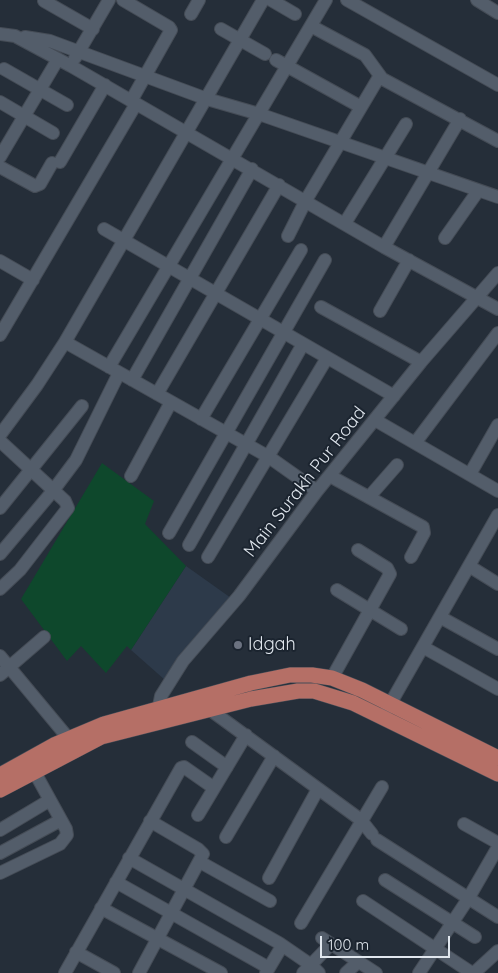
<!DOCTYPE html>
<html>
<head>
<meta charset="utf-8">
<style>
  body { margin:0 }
  #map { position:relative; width:498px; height:973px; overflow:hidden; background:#252e39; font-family:Quicksand,sans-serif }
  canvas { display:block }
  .scale { position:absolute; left:320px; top:936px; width:130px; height:22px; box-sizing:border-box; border:2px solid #e1e7ee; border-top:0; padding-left:6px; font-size:15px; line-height:18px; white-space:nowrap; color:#e1e7ee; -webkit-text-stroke:4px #1b242f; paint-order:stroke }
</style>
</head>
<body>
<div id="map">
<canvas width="498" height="973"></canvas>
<div class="scale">100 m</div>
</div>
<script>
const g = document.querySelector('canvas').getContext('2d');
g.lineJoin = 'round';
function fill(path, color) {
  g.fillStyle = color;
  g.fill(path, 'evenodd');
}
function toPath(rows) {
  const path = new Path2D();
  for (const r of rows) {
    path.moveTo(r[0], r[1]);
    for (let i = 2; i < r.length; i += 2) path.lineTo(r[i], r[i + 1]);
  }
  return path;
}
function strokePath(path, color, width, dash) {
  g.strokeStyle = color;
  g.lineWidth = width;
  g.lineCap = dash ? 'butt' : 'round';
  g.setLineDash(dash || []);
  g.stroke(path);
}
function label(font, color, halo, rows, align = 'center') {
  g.font = font + ' Quicksand,sans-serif';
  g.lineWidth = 4;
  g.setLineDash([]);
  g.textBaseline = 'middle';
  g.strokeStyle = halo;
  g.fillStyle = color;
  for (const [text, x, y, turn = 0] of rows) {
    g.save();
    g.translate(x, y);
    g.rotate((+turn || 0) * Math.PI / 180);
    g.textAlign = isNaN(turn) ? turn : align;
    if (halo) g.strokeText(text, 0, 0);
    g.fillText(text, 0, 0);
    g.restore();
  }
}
fill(toPath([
  [186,566,231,598,165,680,131,650]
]), '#2d3a4a');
fill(toPath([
  [102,463,154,501,145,524,186,566,131,650,127,646,106,673,81,646,67,661,21,599]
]), '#0e482c');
const minor = toPath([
  [123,0,169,27,171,30,131,101],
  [271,0,295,14],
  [347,0,498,85],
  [477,0,498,13],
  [44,1,93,29],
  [191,14,199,0],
  [311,26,365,55,381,77],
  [221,29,265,54],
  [0,34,15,36,71,66,384,247,498,309],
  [25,37,50,41,207,99,259,114,498,197],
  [75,58,109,0],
  [276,60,361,107],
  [4,69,67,105],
  [0,102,53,133],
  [0,157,58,59],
  [60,162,105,85],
  [0,167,35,186,40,184,52,163],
  [345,223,406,124],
  [104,229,394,396],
  [288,236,306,200,379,77,498,141],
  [445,238,478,191],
  [384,247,460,119],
  [0,261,33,280],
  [321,307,421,362],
  [380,311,409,260],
  [0,335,136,104],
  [65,342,269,457,317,491],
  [109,367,326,0],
  [132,380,252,169],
  [157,394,279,185],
  [201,419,301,250],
  [375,420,498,491],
  [0,435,37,385,65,342,263,0],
  [0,441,65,501,68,508,20,570,0,589],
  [415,443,498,333],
  [470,474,498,425],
  [131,476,171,402],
  [330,476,423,527,424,533,411,557],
  [369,497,397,465],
  [0,508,82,406],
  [169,533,325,260],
  [189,545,303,344],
  [0,554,52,492,76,460,119,373],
  [208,557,327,358],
  [469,566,498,584],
  [337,590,401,629],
  [440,617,498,649],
  [423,647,498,689],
  [0,656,74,745],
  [0,675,44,637],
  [332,678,390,574,387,568,358,550],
  [206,703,209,709,361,820,372,834],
  [385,713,498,515],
  [157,716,161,696,183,661,239,596,317,491,421,362,498,273],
  [192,742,227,767],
  [198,815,246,735],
  [464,824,498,843],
  [0,830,50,800],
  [226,837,274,756],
  [377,840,498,917],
  [0,853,61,820],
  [129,858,279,943,311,965,319,973],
  [200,862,270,901],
  [0,873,60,844,67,835,66,829,34,771],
  [269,878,318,789],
  [385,880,475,937],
  [116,882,269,968],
  [363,901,472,973],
  [101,908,221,973],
  [301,923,382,787],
  [322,938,376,973],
  [76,952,114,973],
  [65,973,181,768,184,767,214,788],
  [139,973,203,854,198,849,150,821],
  [266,973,282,946],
  [303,973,331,944],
  [346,973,358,962],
  [419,973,468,899,498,847],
  [474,973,498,951]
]);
const major = toPath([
  [0,775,54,745,104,724,251,683,290,675,312,675,332,678,362,690,498,758],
  [0,790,101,737,251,699,298,691,314,691,353,703,498,774]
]);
strokePath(minor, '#454c56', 14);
strokePath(major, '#454c56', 16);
strokePath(minor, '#535d6a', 12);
strokePath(major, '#b56f66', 15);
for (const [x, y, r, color] of [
  [238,645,5,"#6b7280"]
]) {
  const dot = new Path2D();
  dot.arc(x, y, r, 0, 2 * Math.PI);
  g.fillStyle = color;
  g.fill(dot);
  strokePath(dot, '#1b242f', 2);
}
label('18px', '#e1e7ee', '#1b242f', [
  ["Main Surakh Pur Road",305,482,-52]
]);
label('18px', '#e1e7ee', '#1b242f', [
  ["Idgah",248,645]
], 'left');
</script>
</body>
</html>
